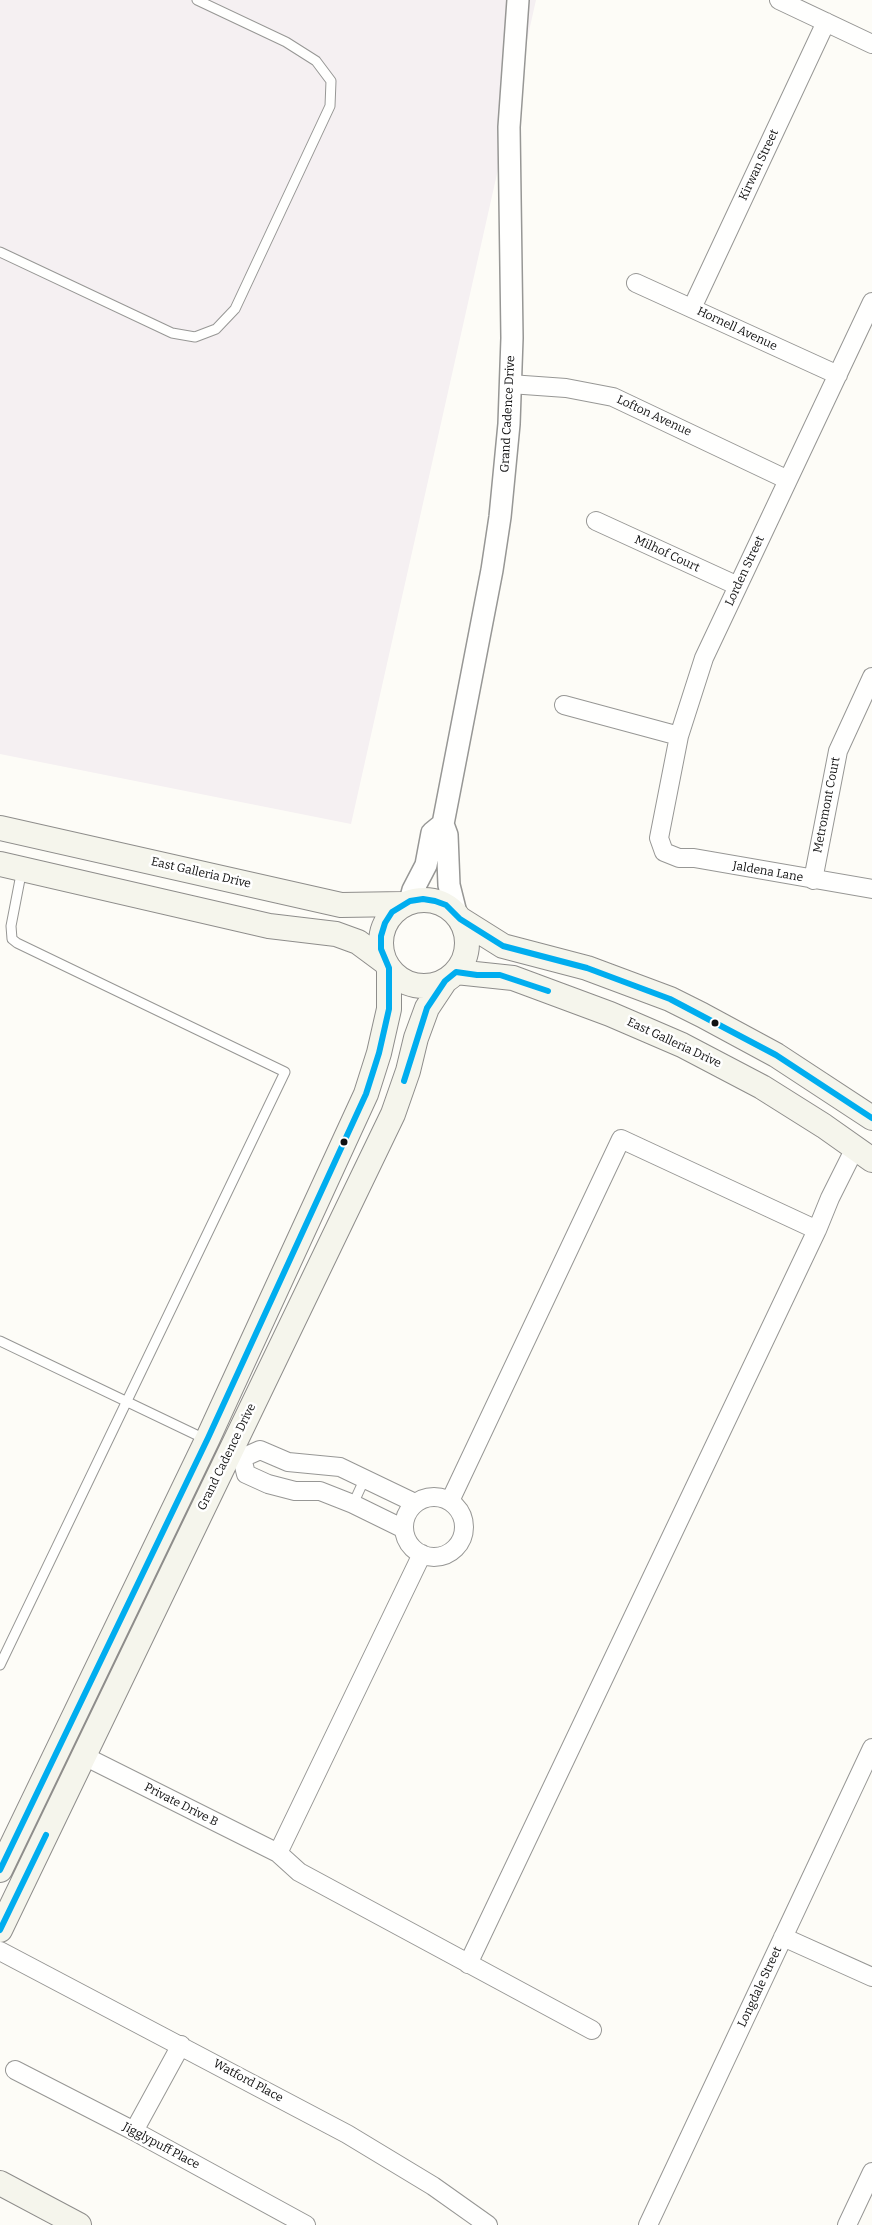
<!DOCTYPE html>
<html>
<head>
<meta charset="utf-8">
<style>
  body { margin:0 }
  canvas { display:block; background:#fdfcf7 }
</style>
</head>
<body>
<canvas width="872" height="2225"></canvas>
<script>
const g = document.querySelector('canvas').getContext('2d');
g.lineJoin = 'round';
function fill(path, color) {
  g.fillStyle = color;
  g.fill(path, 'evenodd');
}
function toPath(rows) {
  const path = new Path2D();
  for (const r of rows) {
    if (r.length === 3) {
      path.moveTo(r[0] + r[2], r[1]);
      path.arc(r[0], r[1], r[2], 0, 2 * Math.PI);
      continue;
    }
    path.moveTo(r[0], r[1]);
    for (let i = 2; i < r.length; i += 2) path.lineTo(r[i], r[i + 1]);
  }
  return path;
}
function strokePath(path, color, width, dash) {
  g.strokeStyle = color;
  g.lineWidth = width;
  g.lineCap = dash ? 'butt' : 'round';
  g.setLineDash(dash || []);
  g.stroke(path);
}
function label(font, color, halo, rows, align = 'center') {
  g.font = font + ' Bitter,serif';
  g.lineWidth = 5;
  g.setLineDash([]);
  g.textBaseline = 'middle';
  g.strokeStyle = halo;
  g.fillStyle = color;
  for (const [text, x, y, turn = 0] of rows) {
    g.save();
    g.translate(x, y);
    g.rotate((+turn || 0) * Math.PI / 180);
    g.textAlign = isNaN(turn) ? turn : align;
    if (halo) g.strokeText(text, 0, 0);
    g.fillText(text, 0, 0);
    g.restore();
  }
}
fill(toPath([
  [0,0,536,0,351,824,0,754]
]), '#f5f0f2');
const service = toPath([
  [0,252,172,333,195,337,216,329,235,309,330,106,331,81,316,61,286,42,197,0],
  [0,1341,207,1440],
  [353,1504,365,1478],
  [0,1665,285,1072,17,943,12,939,11,926,22,869]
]);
const minor = toPath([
  [779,0,872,44],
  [636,283,838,375],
  [872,302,704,658,679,736,659,838,664,852,679,858,694,858,872,889],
  [692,308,826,22],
  [510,384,566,388,613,397,788,480],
  [596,521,738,586],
  [564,705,679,736],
  [813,880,838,751,872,677],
  [817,1230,830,1198,855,1148],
  [230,1452,242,1458,260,1450,288,1462,340,1467,415,1503],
  [242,1458,246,1474,268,1484,295,1491,320,1491,353,1504,404,1529],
  [434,1527,30],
  [450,1501,621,1139,817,1230,468,1964],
  [84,1756,278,1853,299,1872,592,2030],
  [278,1853,422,1554],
  [783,1937,872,1977],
  [0,1951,347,2134,433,2186,488,2225],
  [15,2070,134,2131,306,2225],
  [134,2131,181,2045],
  [648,2225,872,1748],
  [847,2225,872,2172]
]);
const tertiary = toPath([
  [410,901,413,890,426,865,432,833,443,824],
  [456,913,449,885,447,835,443,824,492,570,500,517,509,424,512,338,509,127,518,0]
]);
const secondary = toPath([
  [0,828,341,905,403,904],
  [0,864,269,926,336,934,358,942,385,962],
  [424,943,43],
  [460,919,503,946,587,968,670,999,702,1015,776,1055,872,1118],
  [456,972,513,978,610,1014,682,1045,762,1087,824,1126,872,1160],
  [0,1870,208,1438,366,1094,379,1053,389,1009,389,968],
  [0,1930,393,1114,408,1071,416,1038,427,1008,445,981],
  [0,2183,79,2225]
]);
strokePath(service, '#979795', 11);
strokePath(minor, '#979795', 20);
strokePath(tertiary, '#979795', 24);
strokePath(secondary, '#8e8d8b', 26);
strokePath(service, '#fffffe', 9);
strokePath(minor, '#fffffe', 18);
strokePath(tertiary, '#fffffe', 21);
strokePath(secondary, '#f5f5ec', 24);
strokePath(toPath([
  [404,1081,427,1008,445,981,456,972,477,975,500,975,548,991],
  [0,1870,208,1438,366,1094,379,1053,389,1009,389,968,381,949,381,936,385,923,392,912,410,901,423,899,435,901,446,905,460,919,503,946,587,968,670,999,776,1055,872,1118],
  [0,1930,46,1835]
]), '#00adef', 6);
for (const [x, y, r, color] of [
  [715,1023,4.5,"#111"],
  [344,1142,4.5,"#111"]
]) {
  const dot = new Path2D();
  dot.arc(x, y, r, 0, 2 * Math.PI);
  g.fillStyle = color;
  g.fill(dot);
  strokePath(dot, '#fff', 2);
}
label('12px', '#111', '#fff', [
  ["Kirwan Street",759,165,-65],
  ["Hornell Avenue",737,329,25],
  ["Grand Cadence Drive",508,414,-87],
  ["Lofton Avenue",654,416,25],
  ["Milhof Court",667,554,25],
  ["Lorden Street",745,571,-65],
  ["Metromont Court",827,805,-79],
  ["Jaldena Lane",768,872,10],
  ["East Galleria Drive",201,873,13],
  ["East Galleria Drive",674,1043,25],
  ["Grand Cadence Drive",227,1457,-64],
  ["Private Drive B",181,1805,27],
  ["Longdale Street",760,1987,-65],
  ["Watford Place",248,2081,28],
  ["Jigglypuff Place",161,2146,28]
]);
</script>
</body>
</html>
